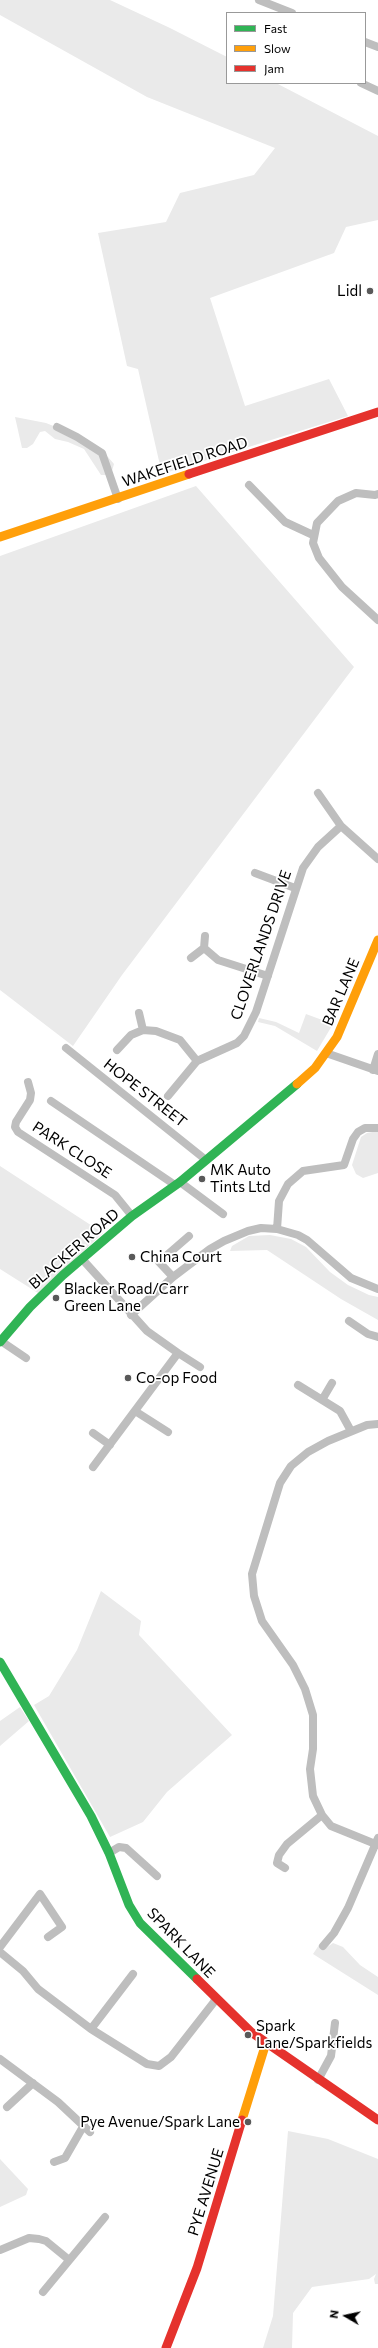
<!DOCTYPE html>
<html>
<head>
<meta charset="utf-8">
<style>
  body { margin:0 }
  #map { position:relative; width:378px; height:2348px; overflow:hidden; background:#fff; font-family:Commissioner,sans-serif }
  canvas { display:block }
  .legend { position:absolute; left:226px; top:12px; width:140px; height:72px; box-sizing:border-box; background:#fff; border:1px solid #999; margin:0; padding:5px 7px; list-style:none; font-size:12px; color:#000 }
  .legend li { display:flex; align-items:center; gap:8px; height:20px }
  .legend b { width:20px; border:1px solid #999 }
  .north { position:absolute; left:326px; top:2296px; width:40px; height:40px; -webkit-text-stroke:3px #fff; paint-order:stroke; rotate:279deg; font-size:11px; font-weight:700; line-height:16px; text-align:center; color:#000 }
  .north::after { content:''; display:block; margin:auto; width:14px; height:18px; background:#000; clip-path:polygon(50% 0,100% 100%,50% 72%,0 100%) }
</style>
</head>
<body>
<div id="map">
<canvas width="378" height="2348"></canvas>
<ul class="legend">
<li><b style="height:5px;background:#30b455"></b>Fast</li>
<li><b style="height:5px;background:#ff9f0a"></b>Slow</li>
<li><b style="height:5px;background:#e5322d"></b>Jam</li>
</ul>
<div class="north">N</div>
</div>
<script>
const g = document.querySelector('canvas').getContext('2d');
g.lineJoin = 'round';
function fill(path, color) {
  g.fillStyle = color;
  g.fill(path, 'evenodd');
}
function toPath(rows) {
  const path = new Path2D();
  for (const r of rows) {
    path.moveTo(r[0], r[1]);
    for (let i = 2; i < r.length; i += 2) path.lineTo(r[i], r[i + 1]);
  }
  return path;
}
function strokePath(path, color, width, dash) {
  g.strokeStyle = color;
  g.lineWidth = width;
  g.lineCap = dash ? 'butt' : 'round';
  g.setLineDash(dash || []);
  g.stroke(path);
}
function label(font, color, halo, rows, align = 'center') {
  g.font = font + ' Commissioner,sans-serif';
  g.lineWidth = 3.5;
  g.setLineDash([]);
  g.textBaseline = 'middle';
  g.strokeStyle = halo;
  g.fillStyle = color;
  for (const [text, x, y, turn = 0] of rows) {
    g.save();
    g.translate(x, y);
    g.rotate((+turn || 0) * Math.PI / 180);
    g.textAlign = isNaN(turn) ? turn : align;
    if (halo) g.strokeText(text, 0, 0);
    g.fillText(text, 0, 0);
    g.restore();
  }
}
fill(toPath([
  [0,0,110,0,170,28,227,57,227,83,276,83,378,136,378,220,346,227,334,253,210,298,245,406,329,379,348,416,162,474,138,369,127,366,98,233,166,222,180,193,254,175,275,148,147,97,0,15],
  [15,417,46,423,71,433,108,457,114,464,112,471,107,475,101,475,84,449,68,442,55,439,45,431,40,432,33,444,27,448,22,448],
  [196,486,354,667,122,975,73,1046,0,990,0,556],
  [306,1014,333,1024,317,1051,275,1026,258,1022,259,1018,276,1022,299,1033],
  [378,1131,378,1173,363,1178,356,1174,352,1165,361,1137,367,1133],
  [0,1166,103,1233,38,1293,0,1269],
  [270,1235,291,1239,306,1247,330,1272,348,1285,369,1295,378,1297,378,1320,341,1299,267,1250,230,1251,232,1246,249,1236],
  [101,1591,141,1621,139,1635,232,1735,167,1792,143,1822,110,1837,34,1705,49,1696,77,1650],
  [20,1707,29,1721,0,1746,0,1721],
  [333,1943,343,1947,360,1965,378,1977,378,1995,313,1954,319,1945,326,1948],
  [288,2131,328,2139,378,2159,378,2284,375,2284,374,2279,376,2274,369,2279,312,2287,293,2313,292,2348,263,2348,273,2316],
  [0,2159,28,2189,26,2195,0,2207]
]), '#eaeaea');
strokePath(toPath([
  [259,0,292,13],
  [365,42,378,47],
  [361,83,378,91],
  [57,427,77,437,102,453,118,499],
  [249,485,285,522,313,535],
  [378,494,375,495,356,493,338,501,317,523,313,543,319,558,342,587,378,620],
  [318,793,341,826,378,859],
  [255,873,295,888],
  [204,948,205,936],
  [191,958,204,948,218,960,268,976],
  [139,1013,143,1030,156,1031,180,1040,197,1061],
  [66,1048,206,1160],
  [117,1050,131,1035,143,1030],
  [326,1053,378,1071],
  [373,1070,378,1054],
  [28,1082,31,1093,30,1100,16,1122,15,1127,18,1132,115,1195,132,1216],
  [168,1096,197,1061,237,1043,244,1036,256,1012,303,868,318,847,341,826],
  [51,1101,175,1185],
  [180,1182,223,1214],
  [277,1229,279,1201,288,1184,303,1171,344,1165,353,1139,358,1132,365,1128,378,1128],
  [83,1260,147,1331,178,1353,93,1467],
  [173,1277,159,1262,189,1236],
  [131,1315,173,1277,210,1249,224,1241,248,1231,261,1228,277,1229,298,1235,307,1240,351,1278,378,1289],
  [349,1321,368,1334,378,1337],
  [1,1341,26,1358],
  [178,1353,200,1367],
  [298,1385,340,1411,351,1431],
  [322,1400,332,1383],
  [135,1411,168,1432],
  [378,1424,367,1425,328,1441,308,1452,291,1466,280,1483,252,1574,254,1596,262,1621,293,1665,305,1689,313,1715,313,1749,310,1769,313,1796,322,1815,331,1826,378,1845],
  [93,1433,110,1445],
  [109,1853,119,1847,126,1848,157,1876],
  [285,1868,277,1863,279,1855,287,1844,322,1815],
  [323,1946,334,1933,348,1908,378,1838],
  [0,1947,40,1894,62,1927,48,1937],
  [0,1952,23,1971,38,1989,91,2029,147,2064,159,2066,171,2057,214,2002,215,1998],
  [91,2029,133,1974],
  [0,2059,58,2102,90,2132],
  [318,2080,331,2056,335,2023],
  [7,2107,33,2083],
  [54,2162,65,2158,84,2125],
  [0,2250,29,2238,39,2239,46,2241,68,2259],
  [43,2292,105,2217]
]), '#bebebe', 8);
strokePath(toPath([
  [0,1342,30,1307,63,1275,132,1216,180,1182,297,1084],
  [0,1662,91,1816,109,1853,129,1905,140,1923,197,1979]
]), '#30b455', 9);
strokePath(toPath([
  [0,537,189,474],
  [297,1084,315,1068,337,1037,378,940],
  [242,2120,266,2043]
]), '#ff9f0a', 9);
strokePath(toPath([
  [189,474,378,412],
  [197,1979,251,2032,378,2120],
  [166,2348,197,2268,242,2120]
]), '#e5322d', 9);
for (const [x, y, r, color] of [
  [370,291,4,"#595959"],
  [202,1179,4,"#595959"],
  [132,1257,4,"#595959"],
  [56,1298,4,"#595959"],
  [128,1378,4,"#595959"],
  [248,2035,4,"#595959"],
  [248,2122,4,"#595959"]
]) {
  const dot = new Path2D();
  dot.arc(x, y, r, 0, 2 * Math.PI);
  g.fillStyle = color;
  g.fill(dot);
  strokePath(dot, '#fff', 1.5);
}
label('15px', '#000', '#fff', [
  ["Lidl",362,291,"right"],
  ["MK Auto",210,1170],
  ["Tints Ltd",210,1187],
  ["China Court",140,1257],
  ["Blacker Road/Carr",64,1289],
  ["Green Lane",64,1306],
  ["Co-op Food",136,1378],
  ["Spark",256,2026],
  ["Lane/Sparkfields",256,2043],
  ["Pye Avenue/Spark Lane",240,2122,"right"]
], 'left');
label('15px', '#000', '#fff', [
  ["WAKEFIELD ROAD",185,462,-18],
  ["CLOVERLANDS DRIVE",261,945,-71],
  ["BAR LANE",341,992,-67],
  ["HOPE STREET",145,1093,38],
  ["PARK CLOSE",72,1150,33],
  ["BLACKER ROAD",74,1249,-41],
  ["SPARK LANE",181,1943,46],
  ["PYE AVENUE",206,2192,-73]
]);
</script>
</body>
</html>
